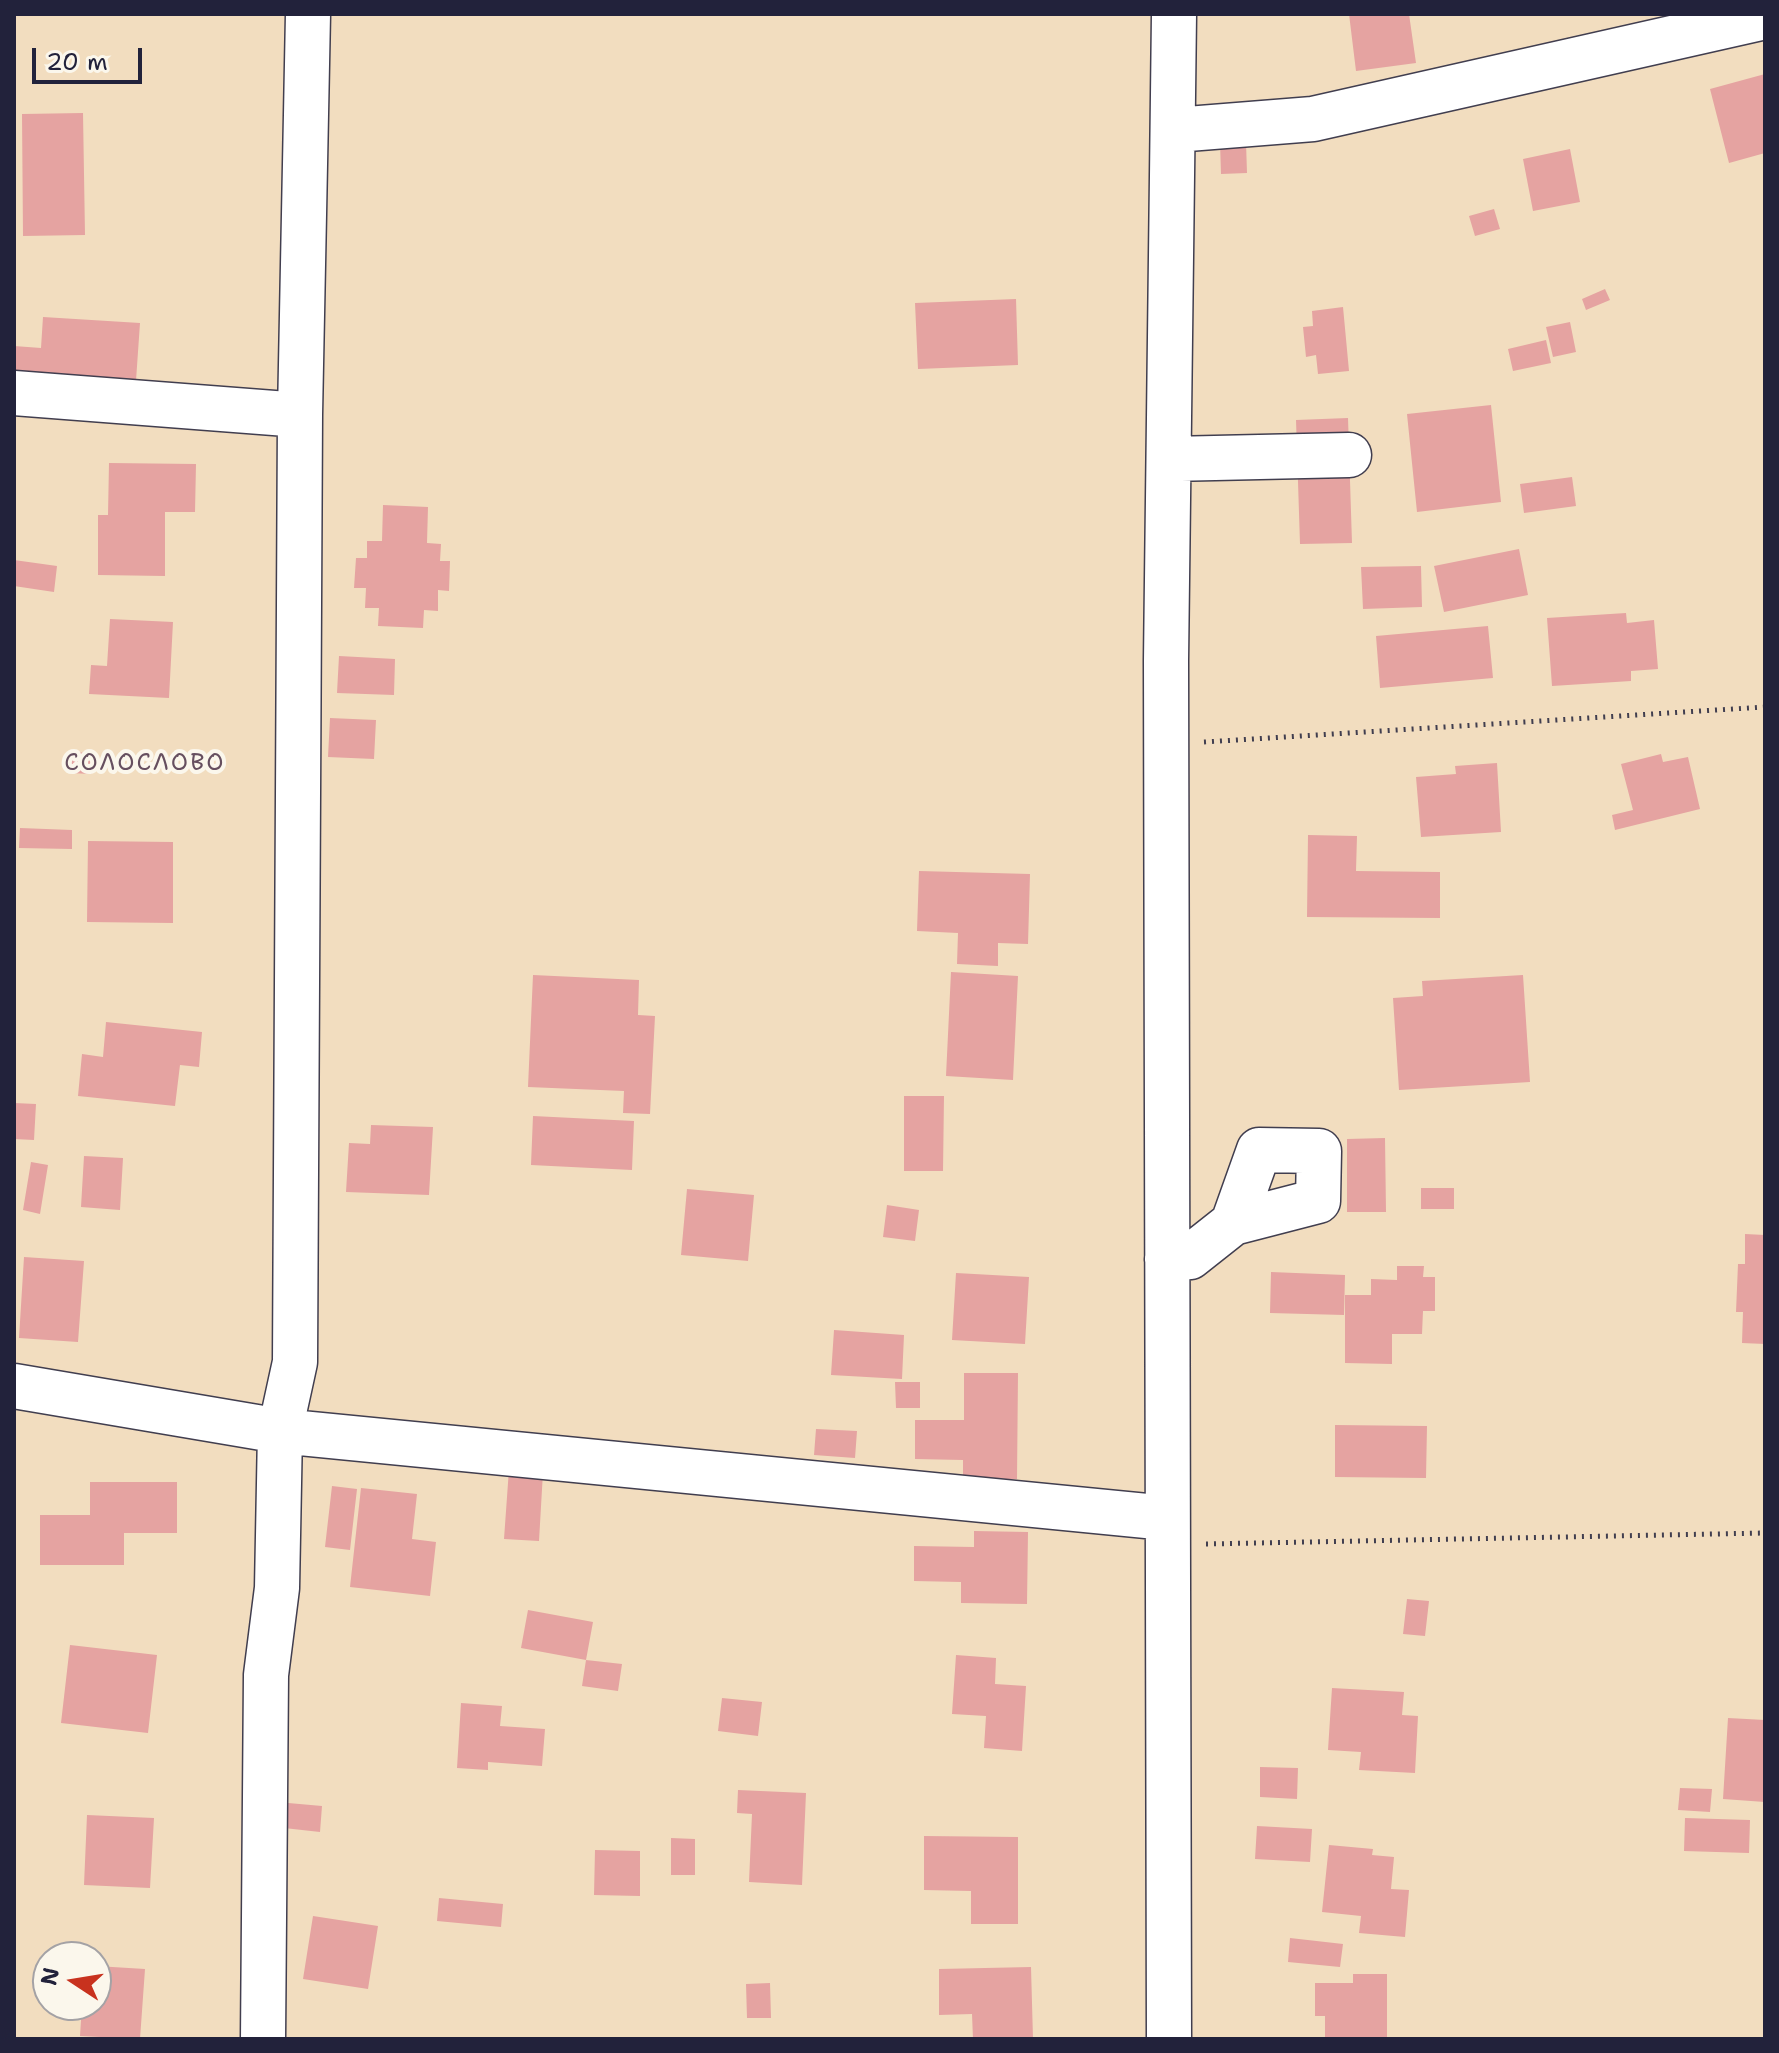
<!DOCTYPE html>
<html>
<head>
<meta charset="utf-8">
<style>
  body { margin:0 }
  #map { position:relative; width:1779px; height:2053px; overflow:hidden; background:#f2ddbf; font-family:"Shantell Sans",sans-serif }
  canvas { display:block }
  .frame { position:absolute; inset:0; border:16px solid #22223b; pointer-events:none }
  .north { position:absolute; left:32px; top:1941px; width:80px; height:80px; box-sizing:border-box; background:#fbf7ec; border:2px solid #a4a2a5; border-radius:50%; rotate:282deg; font-size:22px; font-weight:700; line-height:32px; text-align:center; color:#22223b }
  .north::after { content:''; display:block; margin:auto; width:28px; height:36px; background:#c8321e; clip-path:polygon(50% 0,100% 100%,50% 72%,0 100%) }
  .scale { position:absolute; left:32px; top:48px; width:110px; height:36px; box-sizing:border-box; border:4px solid #22223b; border-top:0; padding-left:10px; font-size:24px; line-height:28px; white-space:nowrap; color:#22223b; -webkit-text-stroke:6px #fbf7ec; paint-order:stroke }
</style>
</head>
<body>
<div id="map">
<canvas width="1779" height="2053"></canvas>
<div class="frame"></div>
<div class="north">N</div>
<div class="scale">20 m</div>
</div>
<script>
const g = document.querySelector('canvas').getContext('2d');
g.lineJoin = 'round';
function fill(path, color) {
  g.fillStyle = color;
  g.fill(path, 'evenodd');
}
function toPath(rows) {
  const path = new Path2D();
  for (const r of rows) {
    path.moveTo(r[0], r[1]);
    for (let i = 2; i < r.length; i += 2) path.lineTo(r[i], r[i + 1]);
  }
  return path;
}
function strokePath(path, color, width, dash) {
  g.strokeStyle = color;
  g.lineWidth = width;
  g.lineCap = dash ? 'butt' : 'round';
  g.setLineDash(dash || []);
  g.stroke(path);
}
function label(font, color, halo, rows, align = 'center') {
  g.font = font + ' "Shantell Sans",sans-serif';
  g.lineWidth = 8;
  g.setLineDash([]);
  g.textBaseline = 'middle';
  g.strokeStyle = halo;
  g.fillStyle = color;
  for (const [text, x, y, turn = 0] of rows) {
    g.save();
    g.translate(x, y);
    g.rotate((+turn || 0) * Math.PI / 180);
    g.textAlign = isNaN(turn) ? turn : align;
    if (halo) g.strokeText(text, 0, 0);
    g.fillText(text, 0, 0);
    g.restore();
  }
}
fill(toPath([
  [1349,14,1409,14,1416,63,1356,71],
  [1765,74,1765,153,1729,163,1710,89],
  [83,113,85,235,23,236,22,114],
  [1220,142,1246,142,1247,173,1221,174],
  [1570,149,1580,202,1533,211,1523,159],
  [1494,209,1500,229,1475,236,1469,216],
  [1605,289,1610,300,1586,310,1582,299],
  [1016,299,1018,365,918,369,915,303],
  [1343,307,1349,371,1318,374,1316,355,1306,357,1303,327,1313,326,1312,311],
  [43,317,140,323,135,395,14,388,14,346,41,348],
  [1570,322,1576,352,1553,357,1546,327],
  [1546,340,1551,363,1513,371,1508,349],
  [1491,405,1501,502,1417,512,1407,414],
  [1348,418,1352,543,1300,544,1296,420],
  [109,463,196,464,195,512,165,512,165,576,98,575,98,515,108,515],
  [1572,477,1576,506,1524,513,1520,484],
  [383,505,428,507,427,543,441,544,440,561,450,561,449,591,438,590,438,611,424,610,423,628,378,626,379,608,365,608,366,588,354,588,356,558,367,558,367,541,382,541],
  [1519,549,1528,595,1444,612,1434,566],
  [14,560,57,566,54,592,14,586],
  [1421,566,1422,607,1363,609,1361,567],
  [1626,613,1627,623,1654,620,1658,669,1631,671,1631,681,1552,686,1547,618],
  [110,619,173,622,169,698,89,694,91,665,107,666],
  [1488,626,1493,678,1380,688,1376,636],
  [339,656,395,659,394,695,337,693],
  [330,718,376,720,374,759,328,757],
  [70,752,93,753,92,774,69,773],
  [1661,754,1663,762,1688,757,1700,809,1615,830,1612,815,1633,810,1621,764],
  [1497,763,1501,832,1421,837,1416,777,1456,774,1455,766],
  [20,828,72,830,72,849,19,848],
  [1308,835,1357,836,1356,871,1440,872,1440,918,1307,917],
  [88,841,173,842,173,923,87,922],
  [919,871,1030,874,1028,944,998,943,998,966,957,964,958,933,917,931],
  [951,972,1018,976,1013,1080,946,1076],
  [533,975,639,980,638,1015,655,1016,650,1114,623,1113,624,1091,528,1087],
  [1523,975,1530,1082,1399,1090,1393,998,1423,996,1422,981],
  [106,1022,202,1032,199,1067,180,1065,175,1106,78,1096,82,1054,103,1057],
  [904,1096,944,1096,943,1171,904,1171],
  [14,1103,36,1104,34,1140,14,1139],
  [533,1116,634,1121,632,1170,531,1165],
  [371,1125,433,1127,429,1195,346,1192,349,1143,370,1144],
  [1385,1138,1386,1212,1347,1212,1347,1139],
  [84,1156,123,1158,120,1210,81,1207],
  [31,1162,48,1165,40,1214,23,1210],
  [1421,1188,1454,1188,1454,1209,1421,1209],
  [687,1189,754,1195,748,1261,681,1255],
  [887,1205,919,1210,915,1241,883,1237],
  [1745,1234,1765,1235,1765,1344,1742,1343,1743,1312,1736,1312,1738,1264,1745,1264],
  [24,1257,84,1261,78,1342,19,1338],
  [1397,1266,1424,1266,1423,1277,1435,1277,1435,1311,1423,1311,1422,1334,1392,1334,1392,1364,1345,1363,1345,1295,1371,1295,1371,1279,1397,1280],
  [1271,1272,1345,1275,1344,1315,1270,1313],
  [956,1273,1029,1277,1025,1344,952,1340],
  [834,1330,904,1335,902,1379,831,1375],
  [964,1373,1018,1373,1017,1479,963,1479,963,1460,915,1459,915,1420,964,1420],
  [895,1382,920,1382,920,1408,896,1408],
  [1335,1425,1427,1426,1426,1478,1335,1477],
  [816,1429,857,1431,855,1458,814,1455],
  [509,1469,543,1472,539,1541,504,1539],
  [90,1482,177,1482,177,1533,124,1533,124,1565,40,1565,40,1515,90,1515],
  [332,1486,357,1489,350,1550,325,1547],
  [361,1488,417,1494,412,1539,436,1542,430,1596,350,1587],
  [974,1531,1028,1532,1027,1604,961,1603,961,1582,914,1581,914,1546,974,1547],
  [1407,1599,1429,1601,1425,1636,1403,1634],
  [528,1610,593,1622,586,1660,521,1648],
  [70,1645,157,1655,148,1733,61,1723],
  [956,1655,996,1658,995,1684,1026,1686,1022,1751,984,1748,986,1716,952,1714],
  [586,1660,622,1664,618,1691,582,1686],
  [1332,1688,1404,1692,1402,1715,1418,1716,1415,1773,1359,1770,1361,1752,1328,1750],
  [722,1698,762,1702,758,1736,718,1731],
  [461,1703,502,1706,500,1726,545,1729,542,1766,488,1762,488,1770,457,1768],
  [1728,1718,1765,1720,1765,1802,1723,1799],
  [1260,1767,1298,1768,1297,1799,1260,1797],
  [1680,1788,1712,1789,1710,1812,1678,1810],
  [738,1790,806,1793,802,1885,749,1882,752,1814,737,1813],
  [277,1802,322,1806,320,1832,275,1827],
  [87,1815,154,1818,150,1888,84,1885],
  [1685,1818,1750,1820,1749,1853,1684,1851],
  [1257,1826,1312,1829,1310,1862,1255,1859],
  [924,1836,1018,1837,1018,1924,971,1924,971,1891,924,1890],
  [671,1838,695,1839,695,1875,671,1875],
  [1329,1845,1373,1849,1372,1855,1394,1857,1391,1889,1409,1890,1405,1937,1359,1933,1361,1916,1322,1912],
  [595,1850,640,1851,640,1896,594,1895],
  [439,1898,503,1904,501,1927,437,1921],
  [313,1916,378,1926,368,1989,303,1979],
  [1290,1938,1343,1944,1340,1967,1288,1962],
  [96,1966,145,1969,140,2039,80,2036,82,2005,96,2005],
  [1031,1967,1033,2039,973,2039,972,2014,939,2015,939,1969],
  [1353,1974,1387,1974,1387,2039,1325,2039,1325,2016,1315,2016,1315,1983,1353,1983],
  [770,1983,771,2018,747,2018,746,1984]
]), '#e5a3a1');
const minor = toPath([
  [1175,130,1313,119,1765,17],
  [14,393,300,415],
  [1170,459,1349,455],
  [1167,1259,1190,1257,1233,1223,1318,1201,1319,1151,1259,1150,1233,1223],
  [14,1386,280,1431,1167,1518],
  [263,2039,266,1675,277,1588,280,1431,295,1362,300,415,308,14],
  [1169,2039,1166,660,1174,14]
]);
strokePath(minor, '#413e4f', 47);
strokePath(toPath([
  [1204,742,1765,707],
  [1206,1544,1765,1533]
]), '#413e4f', 5, [2, 6]);
strokePath(minor, '#fff', 44);
g.letterSpacing = '2px';
label('24px', '#664f5f', '#fbf7ec', [
  ["СОЛОСЛОВО",145,764]
]);
g.letterSpacing = '0px';
</script>
</body>
</html>
